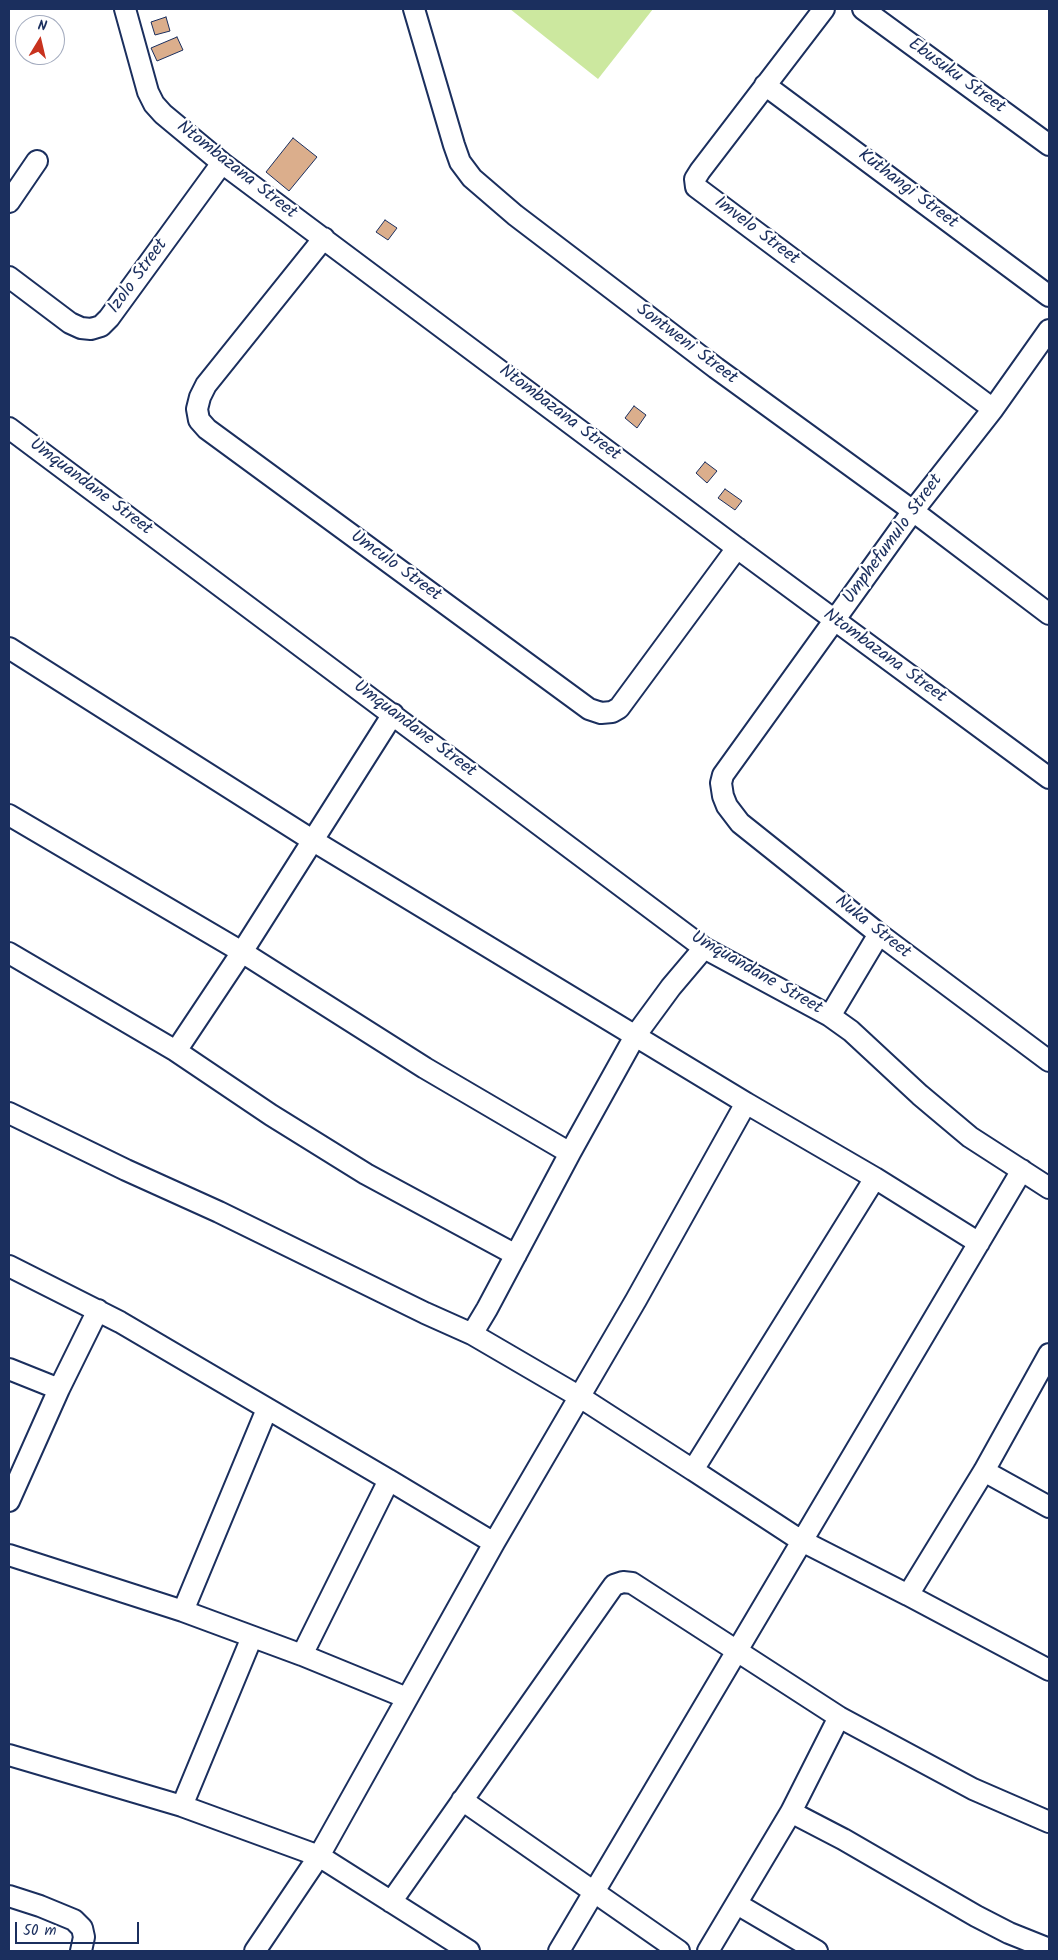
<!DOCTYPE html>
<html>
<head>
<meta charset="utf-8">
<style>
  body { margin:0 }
  #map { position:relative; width:1058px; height:1960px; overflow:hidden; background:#fff; font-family:Kalam,sans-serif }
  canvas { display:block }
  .frame { position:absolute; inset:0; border:10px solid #1b2f5e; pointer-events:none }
  .north { position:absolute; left:15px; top:15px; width:50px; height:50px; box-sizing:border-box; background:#fff; border:1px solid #a4acbf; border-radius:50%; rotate:9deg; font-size:14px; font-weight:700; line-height:20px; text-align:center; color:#1b2f5e }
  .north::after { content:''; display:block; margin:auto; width:18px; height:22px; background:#c8321e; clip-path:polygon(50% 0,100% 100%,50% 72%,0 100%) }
  .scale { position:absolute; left:15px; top:1922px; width:124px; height:22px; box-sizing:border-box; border:2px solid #1b2f5e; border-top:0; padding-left:6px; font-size:15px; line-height:18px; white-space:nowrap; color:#1b2f5e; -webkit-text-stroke:4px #fff; paint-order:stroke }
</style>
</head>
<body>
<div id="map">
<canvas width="1058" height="1960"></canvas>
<div class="frame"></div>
<div class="north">N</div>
<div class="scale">50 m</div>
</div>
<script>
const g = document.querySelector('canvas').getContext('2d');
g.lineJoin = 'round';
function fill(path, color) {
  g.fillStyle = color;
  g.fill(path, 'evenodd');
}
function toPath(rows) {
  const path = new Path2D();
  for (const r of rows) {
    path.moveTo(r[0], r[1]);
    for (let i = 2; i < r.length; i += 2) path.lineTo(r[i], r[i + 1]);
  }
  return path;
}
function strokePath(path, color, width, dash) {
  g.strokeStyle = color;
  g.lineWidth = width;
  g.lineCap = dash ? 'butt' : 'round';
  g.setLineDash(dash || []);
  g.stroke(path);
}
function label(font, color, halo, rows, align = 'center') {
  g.font = font + ' Kalam,sans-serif';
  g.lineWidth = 4.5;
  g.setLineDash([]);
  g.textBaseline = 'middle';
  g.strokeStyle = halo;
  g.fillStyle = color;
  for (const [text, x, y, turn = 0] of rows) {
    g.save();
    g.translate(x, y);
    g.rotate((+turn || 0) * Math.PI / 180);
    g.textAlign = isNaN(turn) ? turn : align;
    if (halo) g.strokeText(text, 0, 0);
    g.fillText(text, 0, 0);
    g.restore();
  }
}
fill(toPath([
  [510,9,653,9,598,79]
]), '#cce89f');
const building = toPath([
  [166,17,170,31,155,35,151,22,166,17],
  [177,37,183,50,157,61,151,48,177,37],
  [293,138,317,157,289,191,266,172,293,138],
  [385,220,397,228,388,240,376,232,385,220],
  [634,406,646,415,637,428,625,418,634,406],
  [705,462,717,471,707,483,696,473,705,462],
  [725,489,742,501,735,510,718,498,725,489]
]);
fill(building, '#dbae8c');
strokePath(building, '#1b2f5e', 1);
const minor = toPath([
  [125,9,148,92,154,104,163,114,222,163,737,548,1049,778],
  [414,9,454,145,460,162,472,178,515,215,716,368,913,511,1049,614],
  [824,9,700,171,695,179,696,187,993,409],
  [863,9,1049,145],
  [765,85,1049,296],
  [9,202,37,161],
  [324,238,206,385,200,397,197,409,199,420,207,429,589,709,601,713,612,712,619,708,737,548],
  [9,277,70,323,81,328,91,329,101,326,109,318,222,163],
  [1049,330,993,409,913,511,723,775,721,783,723,796,727,806,740,823,879,934,1049,1061],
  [9,428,704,948,830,1016,879,934],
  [9,648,312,840,746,1103,636,1300,494,1543,319,1856,255,1951],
  [9,815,242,952,425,1068,570,1153],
  [9,953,176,1051,242,952,393,714],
  [830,1016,851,1031,920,1095,970,1137,1049,1188],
  [176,1051,271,1115,366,1174,516,1255],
  [746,1103,875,1178],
  [9,1113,126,1170,219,1212,425,1313,472,1334,580,1397,693,1470],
  [979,1243,875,1178,693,1470,800,1540,908,1595,984,1471,1049,1354],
  [9,1266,120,1322,389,1480],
  [472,1334,487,1309,570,1153,635,1036,671,987,704,948],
  [9,1369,59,1389,9,1501],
  [59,1389,98,1310],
  [984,1471,1049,1507],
  [9,1555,183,1611,302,1655],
  [908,1595,1049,1670],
  [183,1611,267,1409],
  [407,1698,302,1655,389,1480,494,1543],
  [9,1755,182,1806,319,1856,469,1951],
  [462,1800,679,1951],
  [182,1806,252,1637],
  [791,1812,843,1839,976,1916,1009,1933,1049,1949],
  [9,1896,40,1906,74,1920,82,1928,84,1937,81,1951],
  [391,1902,609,1592,614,1585,623,1582,632,1583,839,1717,973,1789,1049,1822],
  [737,1904,817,1951],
  [559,1951,1022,1170],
  [708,1951,791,1812,839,1717]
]);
strokePath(minor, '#1b2f5e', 24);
strokePath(minor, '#fff', 20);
label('18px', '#1b2f5e', '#fff', [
  ["Ebusuku Street",956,77,36],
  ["Ntombazana Street",236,171,38],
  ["Kuthangi Street",907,190,37],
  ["Imvelo Street",756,232,37],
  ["Izolo Street",139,277,-54],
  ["Sontweni Street",686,345,37],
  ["Ntombazana Street",559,414,37],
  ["Umquandane Street",90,488,37],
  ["Umphefumulo Street",894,540,-54],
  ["Umculo Street",395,567,36],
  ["Ntombazana Street",884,657,36],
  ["Umquandane Street",414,730,37],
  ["Nuka Street",872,928,38],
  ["Umquandane Street",756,974,30]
]);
</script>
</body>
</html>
